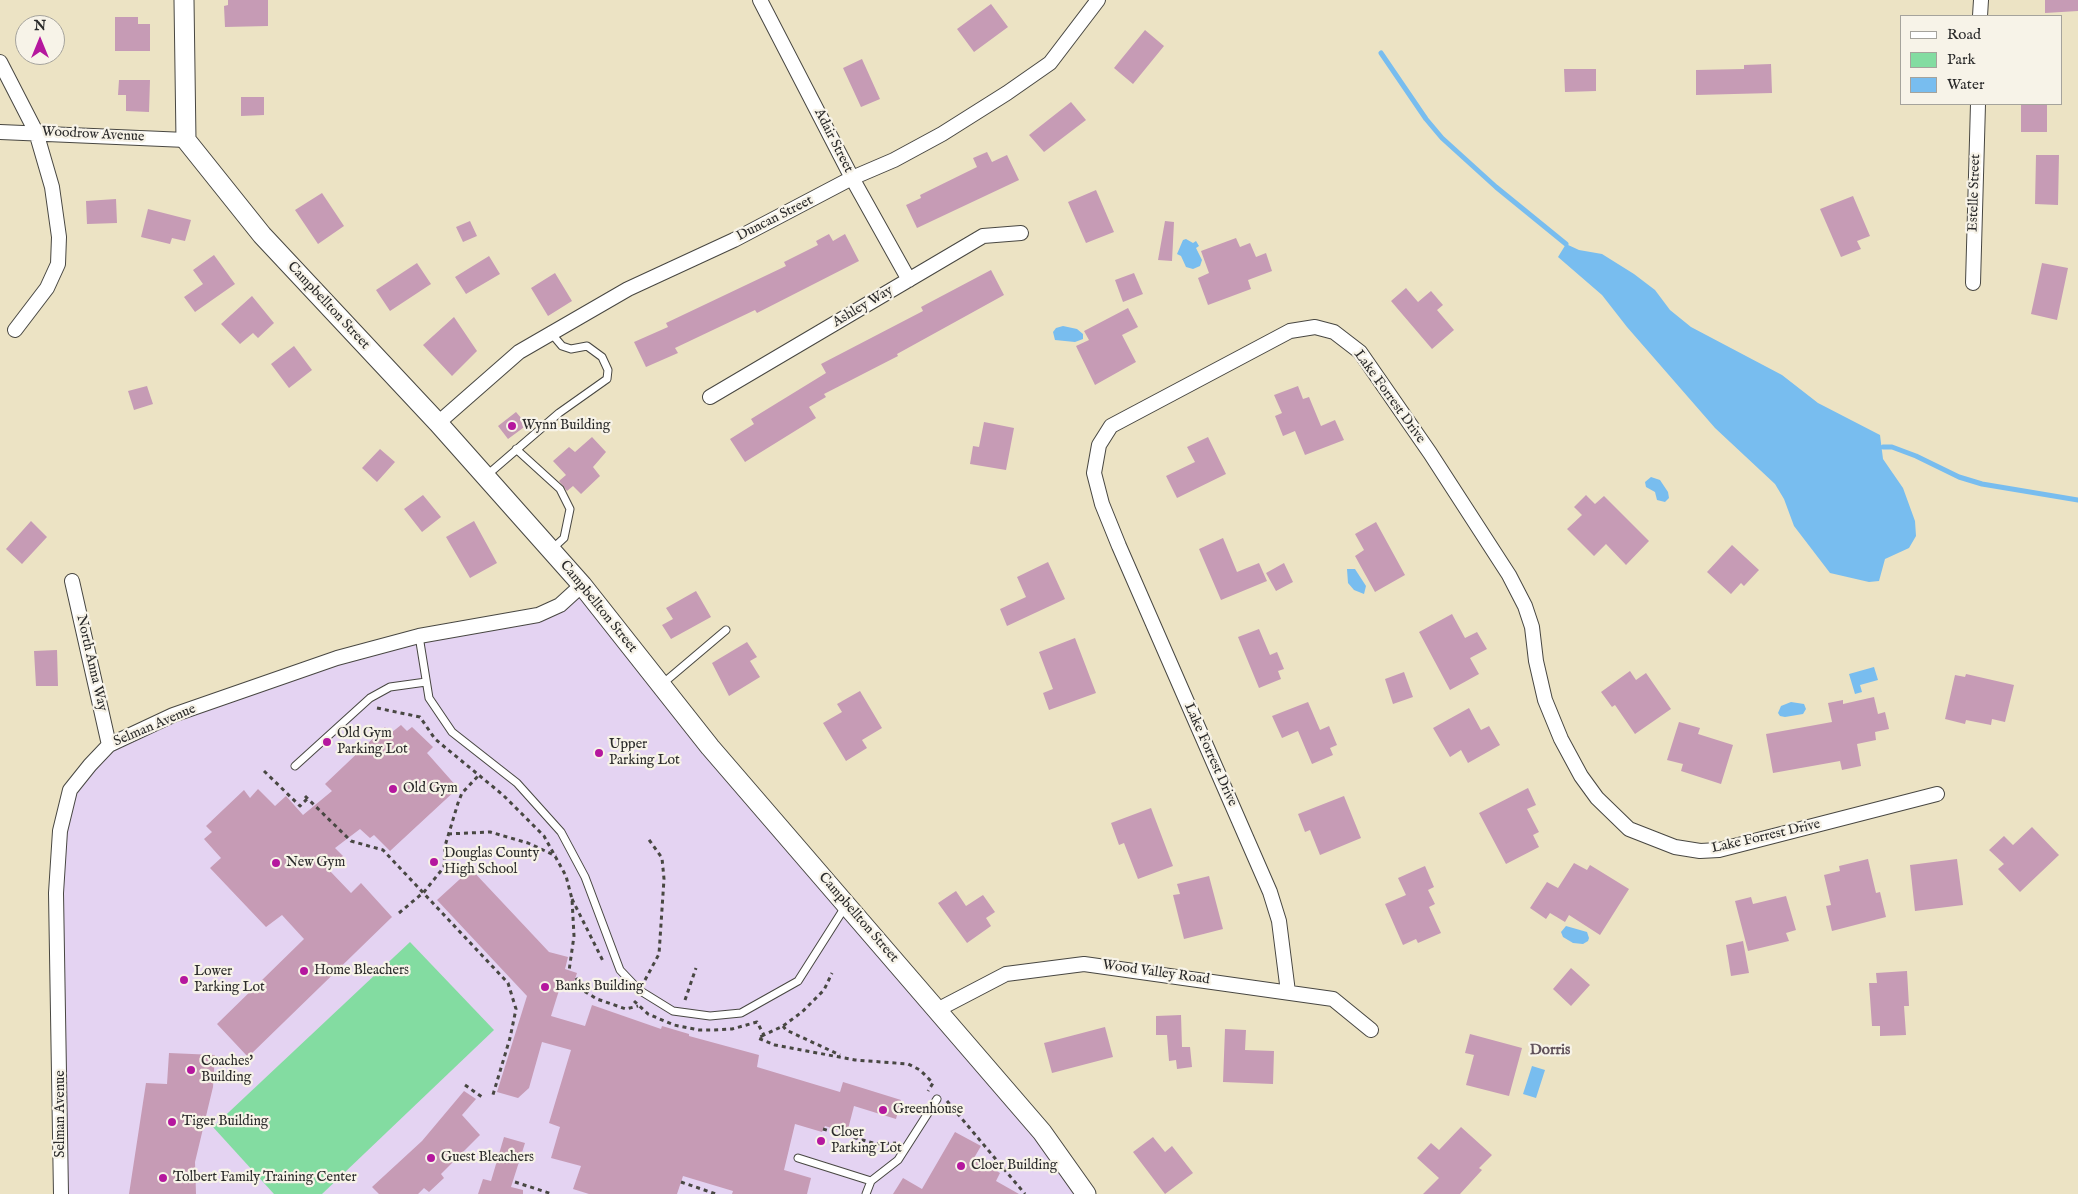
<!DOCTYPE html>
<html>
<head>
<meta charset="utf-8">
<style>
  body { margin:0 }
  #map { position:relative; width:2078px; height:1194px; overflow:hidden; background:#ece3c4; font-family:"IM FELL English",serif }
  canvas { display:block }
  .legend { position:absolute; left:1900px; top:15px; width:162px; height:90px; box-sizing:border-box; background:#f7f3e8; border:1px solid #a5a39c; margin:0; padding:6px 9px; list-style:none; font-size:15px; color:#2b2b2b }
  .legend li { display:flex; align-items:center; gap:10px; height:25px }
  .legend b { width:25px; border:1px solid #a5a39c }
  .north { position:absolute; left:15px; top:15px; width:50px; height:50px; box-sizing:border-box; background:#f7f3e8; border:1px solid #a5a39c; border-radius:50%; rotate:0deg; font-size:14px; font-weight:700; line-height:20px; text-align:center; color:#2b2b2b }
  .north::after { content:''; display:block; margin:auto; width:18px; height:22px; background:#b5179e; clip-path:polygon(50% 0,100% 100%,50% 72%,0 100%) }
</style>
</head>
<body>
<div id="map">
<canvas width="2078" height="1194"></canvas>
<ul class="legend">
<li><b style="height:6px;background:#fff"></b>Road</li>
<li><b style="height:14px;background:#83dca1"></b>Park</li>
<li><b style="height:14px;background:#78bdef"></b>Water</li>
</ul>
<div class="north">N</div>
</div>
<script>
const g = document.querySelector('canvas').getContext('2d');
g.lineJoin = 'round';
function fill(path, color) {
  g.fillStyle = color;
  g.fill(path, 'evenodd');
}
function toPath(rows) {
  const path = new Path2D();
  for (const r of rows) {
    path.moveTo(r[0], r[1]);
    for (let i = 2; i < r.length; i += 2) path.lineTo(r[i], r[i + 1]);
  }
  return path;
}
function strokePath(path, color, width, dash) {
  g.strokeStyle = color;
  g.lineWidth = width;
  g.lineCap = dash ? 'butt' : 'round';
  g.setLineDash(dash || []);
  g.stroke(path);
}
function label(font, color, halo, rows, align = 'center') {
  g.font = font + ' "IM FELL English",serif';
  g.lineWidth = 4.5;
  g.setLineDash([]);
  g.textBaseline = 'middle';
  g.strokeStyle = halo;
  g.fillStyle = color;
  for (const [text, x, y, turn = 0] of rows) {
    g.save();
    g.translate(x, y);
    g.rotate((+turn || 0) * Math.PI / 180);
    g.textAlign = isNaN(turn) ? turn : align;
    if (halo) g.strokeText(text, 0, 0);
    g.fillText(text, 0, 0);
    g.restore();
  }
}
fill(toPath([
  [582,585,937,1010,1080,1194,61,1194,56,893,70,790,109,745,337,658,538,615]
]), '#e4d3f2');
fill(toPath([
  [410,942,494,1030,322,1194,274,1194,213,1127]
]), '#83dca1');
fill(toPath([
  [1186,239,1193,243,1196,241,1199,246,1196,248,1202,260,1200,266,1193,269,1186,267,1181,256,1177,254,1183,240],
  [1566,244,1579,250,1602,254,1634,274,1655,290,1670,310,1691,327,1782,375,1818,403,1880,435,1883,459,1903,488,1915,521,1916,536,1909,548,1885,559,1879,581,1869,582,1830,573,1794,526,1784,499,1775,484,1715,428,1627,327,1602,295,1558,257],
  [1063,326,1077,329,1083,334,1083,339,1075,342,1055,340,1053,332,1056,328],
  [1651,477,1660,480,1668,492,1669,498,1665,502,1657,500,1655,492,1646,487,1645,482],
  [1347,569,1355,569,1366,586,1364,594,1354,590,1348,583],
  [1874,667,1878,680,1860,685,1862,692,1855,694,1849,674],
  [1791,702,1804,704,1806,709,1803,714,1785,717,1780,716,1778,713,1781,706],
  [1566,926,1587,932,1589,938,1588,941,1583,944,1573,943,1563,937,1561,932],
  [1532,1066,1545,1070,1536,1098,1523,1094]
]), '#78bdef');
strokePath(toPath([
  [1381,53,1426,119,1442,138,1496,187,1566,244],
  [1883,447,1892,447,1916,456,1959,477,1982,484,2078,500]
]), '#78bdef', 5);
fill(toPath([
  [228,0,268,0,268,26,225,27,224,6,228,5],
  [2045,0,2078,0,2078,11,2045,13],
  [991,4,1008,27,974,52,957,29],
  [115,17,138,17,138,24,150,24,150,51,115,51],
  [1145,30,1164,46,1133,84,1114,68],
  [862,59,880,99,861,107,843,68],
  [1771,64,1772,93,1696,95,1696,70,1744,69,1744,65],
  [1564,69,1596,69,1596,91,1565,92],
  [119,80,150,80,149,112,126,111,126,95,118,95],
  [241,97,264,97,264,115,241,116],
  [1071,102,1086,120,1044,152,1029,135],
  [2021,104,2047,104,2047,132,2021,132],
  [987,152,992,162,1007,155,1019,180,917,228,906,205,921,198,920,195,977,167,973,158],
  [2036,155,2059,155,2058,205,2035,204],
  [1096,190,1114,232,1086,243,1068,202],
  [322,193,344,226,318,244,295,210],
  [1853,196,1870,236,1857,241,1861,249,1841,257,1820,209],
  [116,199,117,223,87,224,86,201],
  [148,209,191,220,185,241,172,238,170,244,141,237],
  [470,221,477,236,463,242,456,227],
  [1165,221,1174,222,1172,261,1158,260],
  [829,234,833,241,845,234,859,261,757,313,755,310,675,348,678,353,646,367,634,342,668,327,666,323,786,266,784,262,818,245,816,241],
  [1236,238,1240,247,1250,243,1256,257,1266,253,1272,271,1248,280,1251,289,1208,305,1198,278,1209,273,1201,251],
  [214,255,235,284,195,312,184,297,203,284,193,270],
  [489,256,500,274,466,294,455,277],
  [417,263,431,284,390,311,376,290],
  [2042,263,2068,268,2057,320,2031,314],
  [991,270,1004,295,897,354,898,356,824,394,826,397,809,407,816,418,745,462,730,439,754,424,751,419,826,373,821,364,923,311,921,307],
  [555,273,572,301,548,316,531,288],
  [1134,273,1143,294,1123,302,1115,280],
  [1406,288,1418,302,1431,291,1443,305,1437,310,1454,330,1432,349,1391,301],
  [252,296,274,323,258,338,253,333,240,344,221,324],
  [1128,308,1138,327,1122,335,1136,362,1095,385,1076,346,1089,340,1084,331],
  [454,317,477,351,452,376,423,345],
  [294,346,312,370,289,388,271,364],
  [147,386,153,404,134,410,128,391],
  [1298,386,1303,399,1309,397,1321,426,1335,420,1344,440,1305,455,1295,431,1283,436,1275,416,1282,413,1274,395],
  [516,412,527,425,508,439,498,426],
  [984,422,1014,428,1006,470,970,464,973,446,979,447],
  [592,437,606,452,593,467,600,476,581,494,573,486,567,491,559,481,566,475,553,461,569,447,575,452],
  [1208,437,1226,474,1177,498,1166,476,1195,462,1187,447],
  [380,449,395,462,377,482,362,468],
  [423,495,441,517,422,532,404,509],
  [1586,495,1595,504,1604,496,1649,541,1626,565,1606,544,1594,556,1567,529,1582,515,1574,507],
  [31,521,47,537,22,564,6,549],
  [474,521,497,563,470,578,446,537],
  [1376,522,1405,575,1375,592,1355,556,1364,550,1355,534],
  [1223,538,1237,572,1259,563,1267,581,1221,600,1199,549],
  [1732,545,1759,570,1744,586,1741,583,1731,594,1707,572],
  [1048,562,1065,599,1007,626,1000,609,1026,597,1017,577],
  [1284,563,1293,582,1276,591,1266,573],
  [696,591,711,617,671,639,662,625,673,619,666,608],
  [1452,614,1465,638,1477,632,1487,649,1470,658,1479,674,1450,690,1419,632],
  [1259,629,1270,655,1277,652,1284,669,1278,671,1281,679,1259,688,1238,637],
  [1075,638,1096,693,1049,710,1043,693,1053,689,1039,652],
  [747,642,757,657,750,661,760,677,729,696,712,663],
  [57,650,58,686,36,686,34,651],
  [1630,671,1636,680,1646,673,1671,709,1635,734,1615,705,1612,707,1601,692],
  [1404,672,1413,697,1393,704,1385,679],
  [1966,674,2014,685,2005,722,1992,719,1991,725,1966,720,1965,724,1945,719,1955,675,1965,677],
  [860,691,882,728,862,740,867,748,846,761,823,723,842,712,837,704],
  [1874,697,1878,714,1885,712,1889,729,1875,732,1876,740,1857,744,1861,766,1842,770,1840,761,1773,773,1766,734,1832,722,1828,703,1843,700,1843,704],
  [1308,702,1320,730,1329,726,1337,745,1330,748,1333,755,1312,764,1298,731,1282,738,1272,716],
  [1469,708,1481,730,1489,726,1500,745,1468,763,1461,750,1450,757,1433,728],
  [1679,722,1700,728,1698,734,1733,745,1721,784,1681,771,1683,764,1667,760],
  [401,725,407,731,412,727,433,747,427,753,458,788,390,851,374,835,370,838,360,829,335,848,343,856,329,870,351,893,361,883,392,917,248,1057,217,1024,304,939,282,915,266,927,210,868,221,858,204,839,212,832,206,826,244,790,250,798,258,789,275,806,286,796,303,815,332,791,325,784,385,727,391,733],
  [1528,788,1536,805,1527,809,1539,832,1533,835,1539,847,1506,864,1479,813],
  [1344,796,1361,838,1320,855,1310,830,1305,832,1298,814],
  [1151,808,1173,866,1138,879,1124,843,1119,845,1111,823],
  [2032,827,2059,855,2020,892,1998,869,2004,864,1989,850,2004,836,2013,845],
  [1868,859,1876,893,1880,892,1886,917,1832,931,1826,906,1831,905,1824,875,1840,871,1839,866],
  [1957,859,1963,905,1915,911,1910,865],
  [1574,863,1587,870,1590,865,1629,889,1600,935,1569,915,1565,922,1550,913,1546,919,1530,908,1547,882,1558,888],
  [1425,866,1434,887,1428,890,1435,904,1429,907,1441,933,1418,943,1416,939,1403,945,1385,904,1406,895,1398,878],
  [471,869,549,952,568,957,565,969,577,973,572,988,561,984,551,1016,585,1026,592,1005,661,1029,662,1026,689,1034,689,1036,759,1055,757,1067,840,1092,843,1082,901,1100,896,1119,854,1106,847,1133,825,1126,822,1132,795,1124,784,1170,811,1178,807,1194,732,1194,733,1191,683,1176,677,1194,589,1194,573,1189,581,1166,551,1158,560,1127,549,1123,571,1050,542,1042,529,1088,518,1098,497,1092,527,996,437,900],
  [1209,876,1223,929,1184,939,1173,895,1180,894,1177,884],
  [956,891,966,906,983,895,995,912,986,918,991,926,967,943,938,903],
  [1786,896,1796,930,1786,933,1789,941,1748,951,1735,901,1751,897,1753,904],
  [1743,941,1749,973,1731,976,1726,945],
  [1571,968,1590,985,1571,1006,1553,989],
  [1907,971,1909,1006,1904,1006,1906,1035,1880,1036,1880,1026,1872,1026,1869,983,1877,983,1876,973],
  [1181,1015,1182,1047,1190,1047,1192,1067,1177,1069,1176,1060,1169,1061,1167,1035,1156,1035,1156,1016],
  [1105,1027,1113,1057,1052,1073,1044,1043],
  [1225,1029,1246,1030,1245,1050,1274,1051,1273,1084,1223,1082],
  [1470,1034,1522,1048,1509,1096,1466,1085,1474,1055,1465,1053],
  [169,1053,215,1055,213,1087,195,1162,196,1194,129,1194,146,1083,167,1084],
  [464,1091,476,1099,462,1115,480,1135,441,1174,444,1178,429,1192,424,1188,418,1194,379,1194,372,1187,422,1141],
  [1461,1127,1492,1155,1479,1168,1482,1170,1460,1194,1423,1194,1439,1178,1417,1158,1431,1143,1439,1150],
  [955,1132,981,1146,974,1158,1000,1173,996,1181,1019,1194,893,1194,903,1178,922,1189],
  [504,1137,525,1143,511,1187,523,1190,523,1194,478,1194,483,1179,491,1181],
  [1153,1137,1165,1152,1172,1146,1193,1173,1165,1194,1133,1152]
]), '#c69bb5');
const lane = toPath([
  [516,449,560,489,570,509,564,538,551,550],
  [486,476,559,413,607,379,608,370,602,357,587,346,571,349,562,346,551,333],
  [419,636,429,698,452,732,517,783,561,832,585,877,620,970,639,990,673,1011,710,1016,741,1013,798,981,845,907],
  [661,685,726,630],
  [295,766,370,698,390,687,426,682],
  [798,1158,871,1181],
  [866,1194,871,1181,898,1160,937,1099]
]);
const street = toPath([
  [760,0,852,178,909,280],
  [1980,16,1981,0],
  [0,62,36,132,52,187,59,237,58,264,47,288,15,330],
  [0,132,186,140],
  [1973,283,1978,104],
  [710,397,983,236,1021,233],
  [438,423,519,352,628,289,734,240,852,178,894,160,942,134,1007,93,1050,63,1098,0],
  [72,581,109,745],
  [1288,992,1279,921,1270,892,1119,546,1102,504,1094,473,1099,445,1111,426,1290,331,1315,327,1334,332,1360,352,1430,453,1509,575,1525,606,1532,627,1536,661,1545,700,1561,739,1581,776,1597,798,1629,829,1675,847,1700,851,1719,850,1937,794],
  [937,1010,1006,974,1084,964,1333,999,1371,1030],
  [61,1194,56,893,60,831,70,790,90,765,109,745,173,715,337,658,419,636,538,615,560,605,582,585]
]);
const secondary = toPath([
  [184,0,186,140,262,235,438,423,582,585,710,747,1042,1132,1086,1194]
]);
strokePath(lane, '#484742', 9);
strokePath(street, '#484742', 16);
strokePath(secondary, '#484742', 21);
strokePath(toPath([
  [377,708,420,717,435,739,503,795,544,836,566,876,572,899,574,936,569,971],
  [264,771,300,806,308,798],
  [305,796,351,841,383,850,508,983,516,1009,510,1038,492,1098],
  [448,834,490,832,528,843,556,856],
  [572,899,603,961],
  [399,913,424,892,444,867,445,846,458,803,462,793,479,775],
  [576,978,584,991,597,999,626,1009,638,1006],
  [645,980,659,954,664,879,662,858,647,837],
  [685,1000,696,968],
  [634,1001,648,1014,674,1025,699,1030,714,1030,732,1029,757,1022,764,1035,783,1026,802,1012,824,990,832,973],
  [783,1026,786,1030,840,1055],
  [764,1035,758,1038,775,1045,855,1060,908,1064,920,1070,933,1083,928,1091],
  [465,1085,482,1097],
  [947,1101,1025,1194],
  [823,1129,877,1144,896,1143],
  [515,1182,552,1194],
  [681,1182,716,1194]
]), '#484742', 3, [4, 4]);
strokePath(lane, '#fff', 7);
strokePath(street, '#fff', 14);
strokePath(secondary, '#fff', 19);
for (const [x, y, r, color] of [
  [512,426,5,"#b5179e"],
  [327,742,5,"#b5179e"],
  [599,753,5,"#b5179e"],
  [393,789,5,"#b5179e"],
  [434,862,5,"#b5179e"],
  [276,863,5,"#b5179e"],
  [304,971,5,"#b5179e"],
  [184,980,5,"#b5179e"],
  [545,987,5,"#b5179e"],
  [191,1070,5,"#b5179e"],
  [883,1110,5,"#b5179e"],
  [172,1122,5,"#b5179e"],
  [821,1141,5,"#b5179e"],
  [431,1158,5,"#b5179e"],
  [961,1166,5,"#b5179e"],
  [163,1178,5,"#b5179e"]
]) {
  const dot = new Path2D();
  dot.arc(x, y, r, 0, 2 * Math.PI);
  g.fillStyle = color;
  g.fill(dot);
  strokePath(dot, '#f7f3e8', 2);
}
label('14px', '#2b2b2b', '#f7f3e8', [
  ["Woodrow Avenue",93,135,3],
  ["Adair Street",833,141,63],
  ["Estelle Street",1975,193,-88],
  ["Duncan Street",775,219,-27],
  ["Campbellton Street",328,306,47],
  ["Ashley Way",863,307,-31],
  ["Lake Forrest Drive",1389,397,54],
  ["Campbellton Street",598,607,51],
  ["North Anna Way",91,663,77],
  ["Selman Avenue",155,726,-23],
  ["Lake Forrest Drive",1210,755,66],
  ["Lake Forrest Drive",1766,837,-13],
  ["Campbellton Street",858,918,49],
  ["Wood Valley Road",1156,973,8],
  ["Selman Avenue",61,1114,-90]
]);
label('14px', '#2b2b2b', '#f7f3e8', [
  ["Wynn Building",522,426],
  ["Old Gym",337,734],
  ["Parking Lot",337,750],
  ["Upper",609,745],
  ["Parking Lot",609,761],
  ["Old Gym",403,789],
  ["Douglas County",444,854],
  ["High School",444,870],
  ["New Gym",286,863],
  ["Home Bleachers",314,971],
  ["Lower",194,972],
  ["Parking Lot",194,988],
  ["Banks Building",555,987],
  ["Coaches'",201,1062],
  ["Building",201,1078],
  ["Greenhouse",893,1110],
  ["Tiger Building",182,1122],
  ["Cloer",831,1133],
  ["Parking Lot",831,1149],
  ["Guest Bleachers",441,1158],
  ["Cloer Building",971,1166],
  ["Tolbert Family Training Center",173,1178]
], 'left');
label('bold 15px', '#61525b', '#f7f3e8', [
  ["Dorris",1550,1051]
]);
</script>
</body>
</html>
